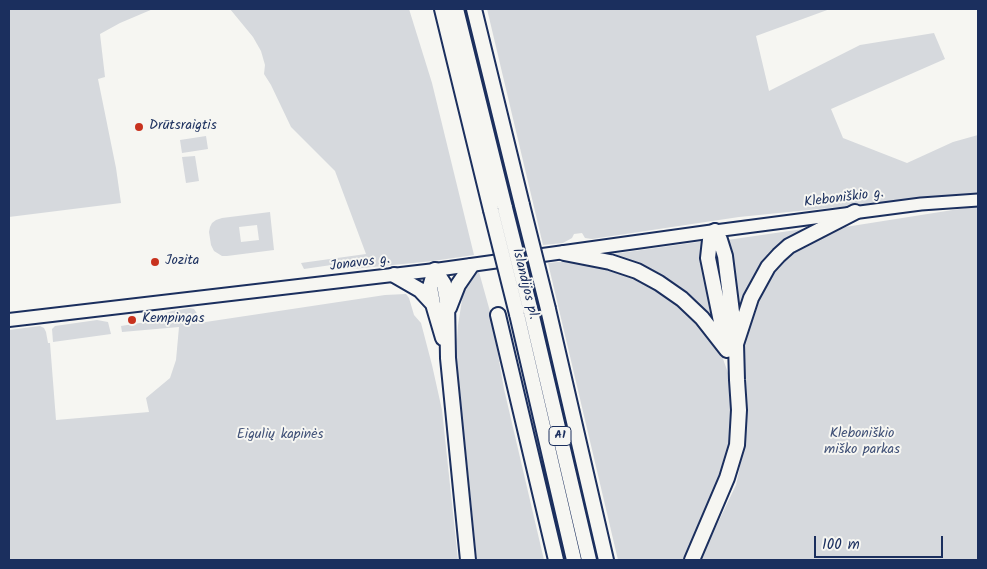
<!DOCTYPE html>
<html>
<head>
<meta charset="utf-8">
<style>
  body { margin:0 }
  #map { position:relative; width:987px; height:569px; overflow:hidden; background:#f6f6f2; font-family:Kalam,sans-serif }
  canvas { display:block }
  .frame { position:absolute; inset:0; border:10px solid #1b2f5e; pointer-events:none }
  .scale { position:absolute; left:814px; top:536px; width:129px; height:22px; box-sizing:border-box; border:2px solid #1b2f5e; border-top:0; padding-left:6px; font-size:15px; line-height:18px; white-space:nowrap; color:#1b2f5e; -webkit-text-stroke:4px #f6f6f2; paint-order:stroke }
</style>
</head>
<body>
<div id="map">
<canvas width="987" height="569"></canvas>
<div class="frame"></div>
<div class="scale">100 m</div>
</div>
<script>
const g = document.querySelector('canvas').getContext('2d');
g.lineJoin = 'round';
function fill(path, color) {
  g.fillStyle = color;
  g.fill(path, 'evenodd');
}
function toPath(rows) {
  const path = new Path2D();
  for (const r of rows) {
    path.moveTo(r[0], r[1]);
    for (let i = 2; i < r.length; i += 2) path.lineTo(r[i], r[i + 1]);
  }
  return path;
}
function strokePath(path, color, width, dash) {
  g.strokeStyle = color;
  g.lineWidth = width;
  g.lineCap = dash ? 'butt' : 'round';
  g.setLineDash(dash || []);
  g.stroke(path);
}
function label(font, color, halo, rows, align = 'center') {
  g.font = font + ' Kalam,sans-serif';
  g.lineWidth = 4;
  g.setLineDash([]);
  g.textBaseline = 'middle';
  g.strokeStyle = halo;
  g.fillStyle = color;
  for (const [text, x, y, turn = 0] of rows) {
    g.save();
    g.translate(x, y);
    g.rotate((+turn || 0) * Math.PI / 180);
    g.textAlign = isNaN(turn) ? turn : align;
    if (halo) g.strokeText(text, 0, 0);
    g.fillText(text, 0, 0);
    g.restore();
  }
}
fill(toPath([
  [9,9,153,9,120,23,100,34,105,77,98,79,116,168,121,203,9,217],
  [230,9,409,9,432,83,474,255,433,261,353,269,352,262,304,269,301,263,366,254,335,171,291,127,271,85,264,74,265,65,261,51,253,37],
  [487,9,830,9,756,36,769,91,860,45,934,33,945,59,831,109,843,138,907,163,953,142,978,135,978,193,739,217,592,239,585,238,582,233,574,234,572,238,563,243,543,245],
  [206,136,208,149,182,153,180,140],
  [195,156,199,181,186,183,182,157],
  [978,206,978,560,700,560,736,485,745,443,747,414,743,358,744,332,750,307,780,258,839,228],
  [270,212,274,250,227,256,222,256,214,251,211,245,209,232,210,227,212,223,216,220,222,218],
  [257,225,259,240,241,242,239,227],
  [817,227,797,237,739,321,727,240],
  [705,241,721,335,698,309,606,255],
  [578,260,611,268,658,288,679,301,709,334,721,353,729,376,732,400,732,427,730,453,723,472,685,560,618,560,548,263],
  [479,272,491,315,504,389,544,560,477,560,456,355,458,325,462,300,462,292,465,285,470,276],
  [406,294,409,298,414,315,421,323,432,365,442,410,458,560,9,560,9,330,40,326,44,328,46,332,48,343,50,343,56,420,149,412,146,398,170,378,176,360,179,327,122,332,121,326,152,321,153,317,172,311,190,308,194,309,198,315,199,323,385,295],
  [97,320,108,322,111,334,53,342,52,329,55,326]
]), '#d6d9dd');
const secondary = toPath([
  [715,231,921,204,978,200]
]);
const primary = toPath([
  [9,320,435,270,715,231]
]);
const highway = toPath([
  [442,9,491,210],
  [456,9,505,208],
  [474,9,522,205],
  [715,231,710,240,708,258,726,346],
  [715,231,720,240,725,256,735,336],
  [564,253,610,262,637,271,659,283,682,299,702,318,727,350],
  [435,270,444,284,447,301,448,358,468,560],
  [435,270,430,287,433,304,443,338],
  [394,275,420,290,433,304],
  [449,308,458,285,471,266],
  [548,309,606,560],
  [531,312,589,560],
  [517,314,574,560],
  [498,315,556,560],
  [692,560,727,478,737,445,739,410,737,380,736,344,751,298,768,267,779,255,789,246,855,212]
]);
strokePath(secondary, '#1b2f5e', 15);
strokePath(primary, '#1b2f5e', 16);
strokePath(highway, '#1b2f5e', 18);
strokePath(secondary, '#f6f6f2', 11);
strokePath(primary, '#f6f6f2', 12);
strokePath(highway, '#f6f6f2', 14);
const highwayBridge = toPath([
  [522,205,548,309],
  [505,208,531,312],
  [491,210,517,314]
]);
strokePath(highwayBridge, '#1b2f5e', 18, []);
strokePath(highwayBridge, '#f6f6f2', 14);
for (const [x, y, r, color] of [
  [139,127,5,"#c8321e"],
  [155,262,5,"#c8321e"],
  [132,320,5,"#c8321e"]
]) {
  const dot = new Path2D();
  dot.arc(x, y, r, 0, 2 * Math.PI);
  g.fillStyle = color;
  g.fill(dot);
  strokePath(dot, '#f6f6f2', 2);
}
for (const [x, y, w] of [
  [560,436,22]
]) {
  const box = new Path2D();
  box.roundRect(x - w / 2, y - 9.5, w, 19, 4);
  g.fillStyle = '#f6f6f2';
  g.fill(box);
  strokePath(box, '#1b2f5e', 1);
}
label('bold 12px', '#1b2f5e', null, [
  ["A1",560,436]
]);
label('14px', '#1b2f5e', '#f6f6f2', [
  ["Drūtsraigtis",149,127],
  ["Jozita",165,262],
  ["Kempingas",142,320]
], 'left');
label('14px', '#1b2f5e', '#f6f6f2', [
  ["Kleboniškio g.",844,199,-7],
  ["Jonavos g.",360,264,-7],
  ["Islandijos pl.",524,284,76]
]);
label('14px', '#405177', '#f6f6f2', [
  ["Kleboniškio",862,435],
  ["miško parkas",862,451],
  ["Eigulių kapinės",280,436]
]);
</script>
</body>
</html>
